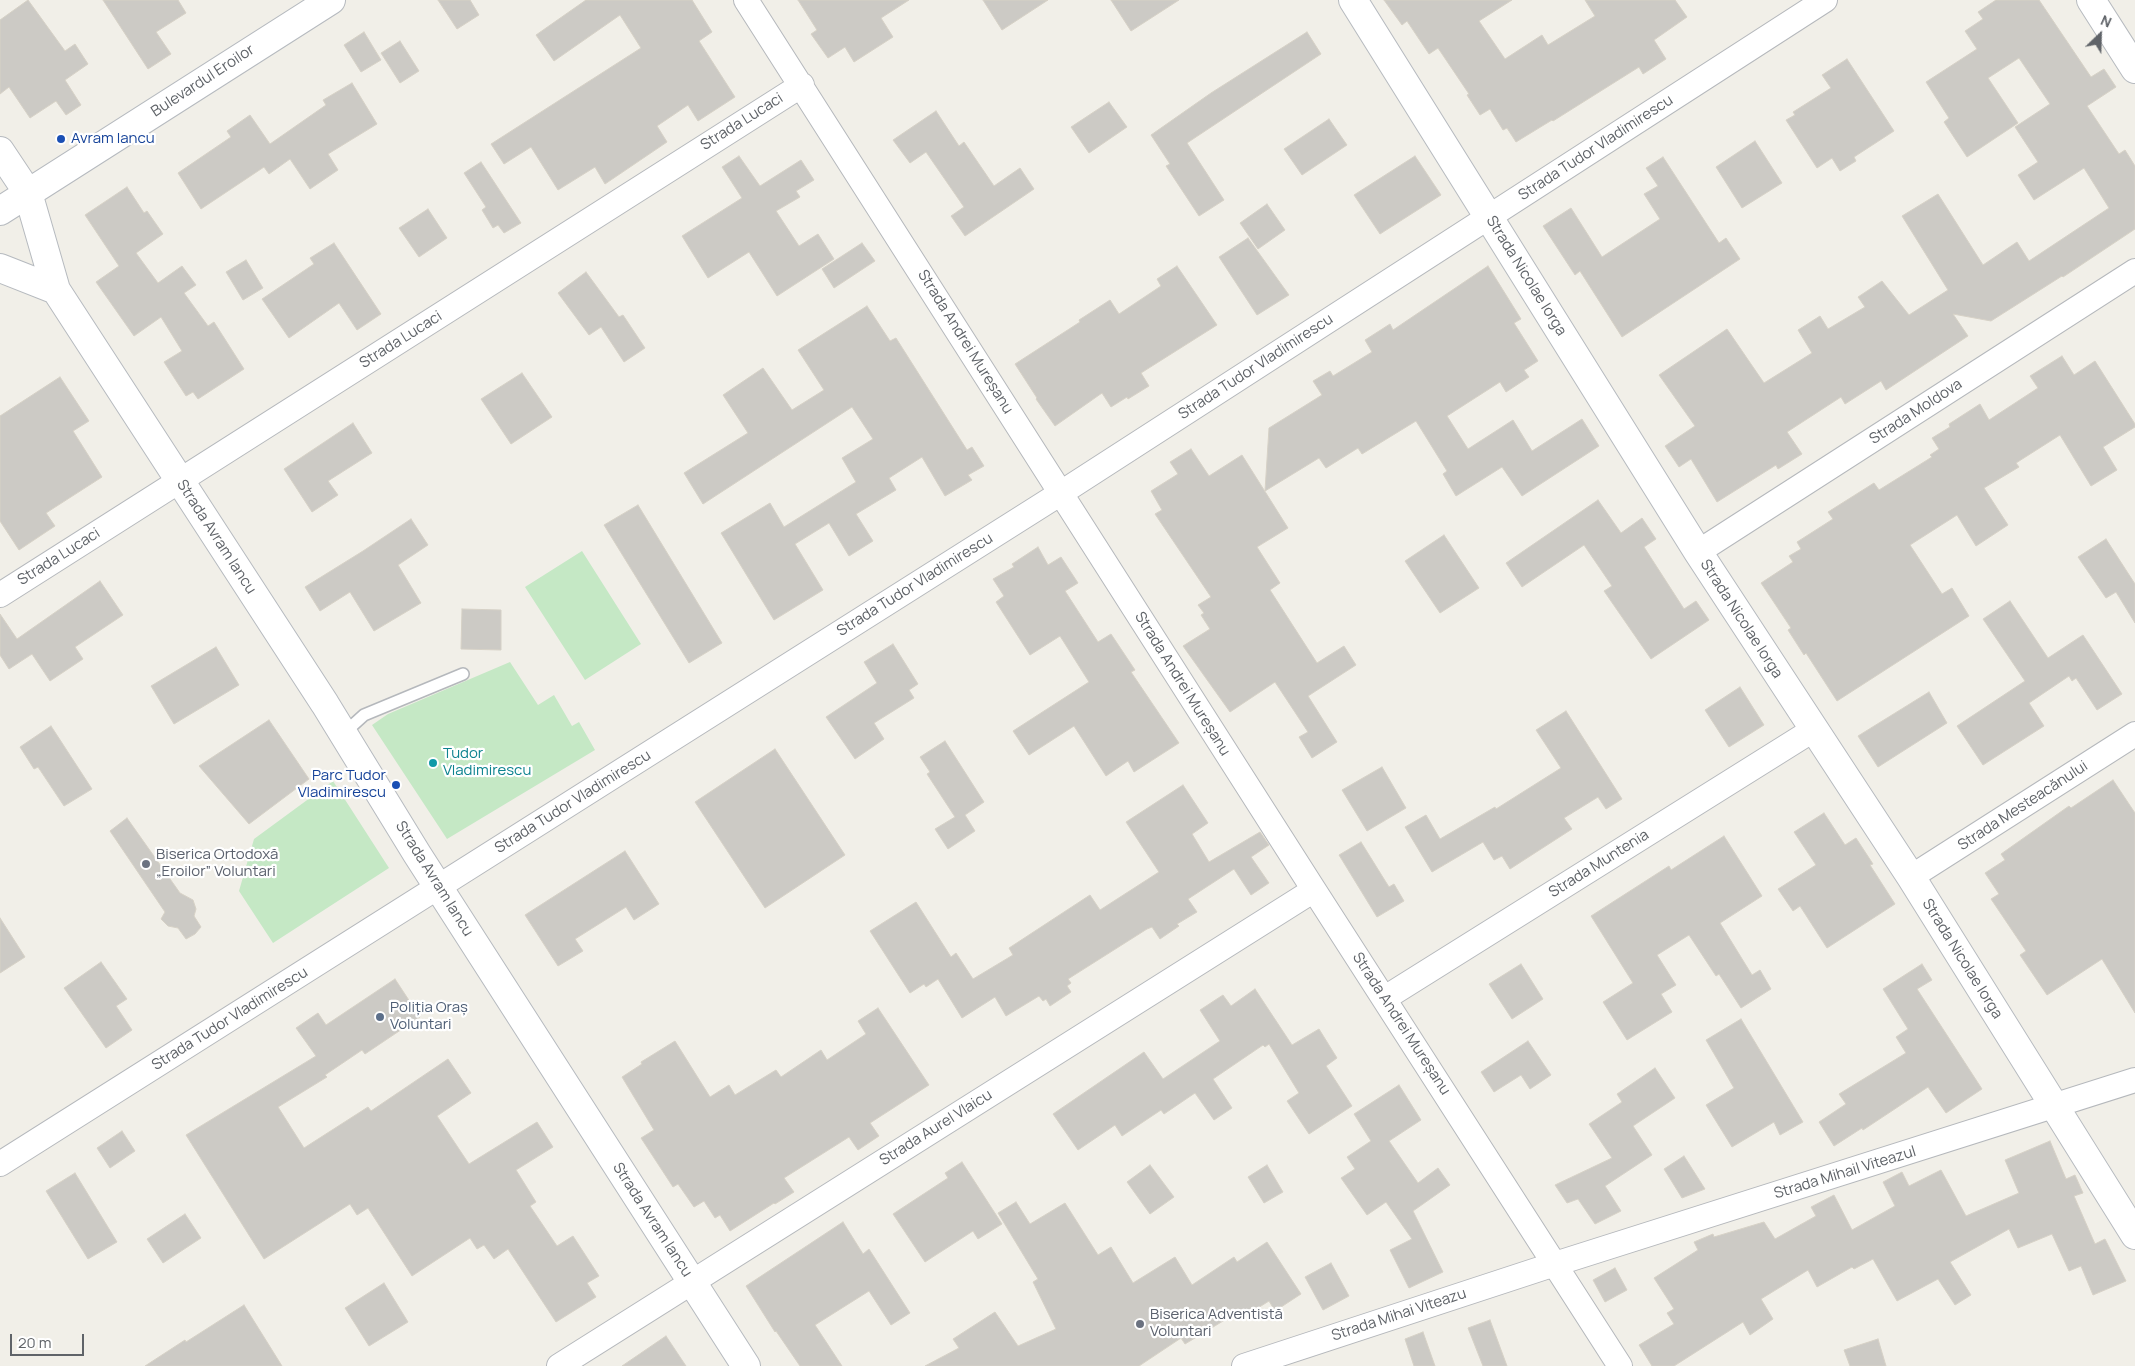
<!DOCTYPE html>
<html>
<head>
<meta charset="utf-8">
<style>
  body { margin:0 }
  #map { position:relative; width:2135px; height:1366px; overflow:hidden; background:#f1efe8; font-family:Manrope,sans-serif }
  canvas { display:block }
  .north { position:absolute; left:2075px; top:10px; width:50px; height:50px; -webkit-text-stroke:4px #fff; paint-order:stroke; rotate:24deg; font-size:14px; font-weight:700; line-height:20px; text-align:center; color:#5f6368 }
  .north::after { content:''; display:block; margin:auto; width:18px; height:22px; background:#5f6368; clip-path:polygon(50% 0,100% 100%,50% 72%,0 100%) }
  .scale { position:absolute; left:10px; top:1334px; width:74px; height:22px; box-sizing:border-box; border:2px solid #5f6368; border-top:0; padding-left:6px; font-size:15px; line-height:18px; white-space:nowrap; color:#5f6368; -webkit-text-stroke:4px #fff; paint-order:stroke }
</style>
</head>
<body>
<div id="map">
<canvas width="2135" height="1366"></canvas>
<div class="north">N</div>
<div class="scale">20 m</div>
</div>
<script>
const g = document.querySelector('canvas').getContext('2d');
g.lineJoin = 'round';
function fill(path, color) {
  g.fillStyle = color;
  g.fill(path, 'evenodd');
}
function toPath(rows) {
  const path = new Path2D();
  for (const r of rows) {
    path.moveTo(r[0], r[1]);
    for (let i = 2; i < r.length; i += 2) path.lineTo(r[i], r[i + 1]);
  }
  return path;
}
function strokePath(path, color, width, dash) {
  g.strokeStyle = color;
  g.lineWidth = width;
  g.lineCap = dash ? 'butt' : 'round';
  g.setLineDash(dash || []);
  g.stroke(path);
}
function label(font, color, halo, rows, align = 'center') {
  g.font = font + ' Manrope,sans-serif';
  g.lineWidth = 4.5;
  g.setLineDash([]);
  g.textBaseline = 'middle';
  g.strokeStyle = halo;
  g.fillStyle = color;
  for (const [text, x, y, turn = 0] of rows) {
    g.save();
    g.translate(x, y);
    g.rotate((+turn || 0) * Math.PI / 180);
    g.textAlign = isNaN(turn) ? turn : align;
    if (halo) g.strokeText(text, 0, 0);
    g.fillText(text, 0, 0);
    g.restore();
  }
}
fill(toPath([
  [582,551,641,644,585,680,525,587],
  [510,662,538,705,554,695,572,726,579,722,595,750,447,839,372,725,388,714],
  [333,781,389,868,273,943,239,891,254,839]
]), '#c5e8c5');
const building = toPath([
  [28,0,65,51,75,44,88,64,65,80,81,105,66,115,56,101,30,118,9,87,0,94,0,20,28,0],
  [103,0,178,0,186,13,156,32,171,54,148,69,103,0],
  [438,0,470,0,479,15,457,29,438,0],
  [586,0,692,0,712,32,699,41,735,97,698,121,688,105,657,126,667,142,605,184,595,167,558,190,531,147,504,164,491,144,641,48,620,15,554,61,536,35,586,0],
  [798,0,909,0,881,18,893,37,854,62,845,47,828,58,811,34,817,30,798,0],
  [983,0,1048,0,1002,30,983,0],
  [1111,0,1179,0,1131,31,1111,0],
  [1384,0,1512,0,1479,21,1505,59,1542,35,1548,45,1595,16,1585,0,1675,0,1687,17,1654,40,1666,59,1643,74,1639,67,1553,121,1552,120,1516,142,1507,128,1503,130,1490,109,1480,115,1467,95,1469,94,1438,48,1429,54,1407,21,1402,25,1384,0],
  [1996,0,2039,0,2091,77,2104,69,2116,87,2087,106,2119,154,2125,150,2135,166,2135,229,2063,277,2062,276,1991,321,1953,314,1968,336,1886,390,1881,381,1845,404,1841,397,1787,432,1802,454,1778,469,1776,465,1717,502,1691,459,1679,467,1665,446,1695,426,1659,375,1727,329,1764,383,1812,353,1798,330,1820,316,1828,329,1865,307,1858,297,1882,281,1909,315,1948,290,1902,216,1938,194,1983,265,2017,242,2029,261,2109,208,2084,168,2034,200,2018,175,2038,162,2015,127,2050,104,2019,58,1988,78,2018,123,1967,157,1944,122,1949,118,1926,82,1977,49,1965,31,1983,19,1978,12,1996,0],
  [364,32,381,60,361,72,344,45,364,32],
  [1307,32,1321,54,1187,143,1224,200,1199,216,1166,166,1170,164,1151,135,1211,93,1307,32],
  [400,41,419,71,400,83,381,53,400,41],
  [1847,59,1894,131,1854,157,1856,161,1840,171,1832,158,1817,168,1786,120,1795,115,1793,112,1831,88,1822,75,1847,59],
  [352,83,377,124,328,154,338,170,310,189,290,159,269,174,264,167,201,209,178,173,231,137,227,131,250,115,270,144,326,105,323,100,352,83],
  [1109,102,1127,127,1089,153,1071,127,1109,102],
  [936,111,959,146,964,142,994,186,1020,168,1034,189,965,236,951,216,964,207,926,152,910,163,893,140,936,111],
  [1329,119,1347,145,1302,175,1284,149,1329,119],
  [1755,141,1782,183,1742,208,1716,167,1755,141],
  [739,156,760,186,801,160,814,180,796,191,800,197,776,211,799,246,818,234,834,259,777,296,749,252,708,278,682,236,742,198,722,167,739,156],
  [1415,156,1441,195,1380,234,1354,195,1415,156],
  [1663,157,1719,243,1726,238,1740,259,1622,337,1580,271,1575,275,1543,226,1571,208,1602,257,1660,219,1644,194,1658,186,1646,168,1663,157],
  [481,162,521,223,504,233,498,225,493,228,482,210,486,207,464,173,481,162],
  [127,187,144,213,147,211,163,234,136,253,158,283,182,266,196,285,184,293,208,326,214,322,244,369,198,399,193,392,186,396,164,362,182,351,161,317,134,336,96,282,119,266,85,215,127,187],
  [1267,204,1285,230,1258,249,1240,223,1267,204],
  [428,209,447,238,419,257,399,228,428,209],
  [1248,238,1289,295,1257,315,1219,257,1248,238],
  [334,243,381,314,357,330,339,303,289,338,262,299,314,264,310,258,334,243],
  [862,243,875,261,834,288,822,269,862,243],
  [246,260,263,288,243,300,226,272,246,260],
  [1177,266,1217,325,1141,373,1149,386,1128,399,1127,397,1111,407,1102,393,1055,426,1036,399,1037,398,1015,364,1080,322,1079,320,1110,300,1119,314,1161,286,1157,279,1177,266],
  [1488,266,1521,319,1514,323,1538,361,1524,370,1529,377,1506,392,1500,382,1447,416,1468,449,1513,420,1532,451,1582,419,1599,446,1522,496,1502,467,1456,496,1443,474,1447,471,1416,421,1362,454,1358,448,1326,468,1319,458,1265,491,1269,428,1322,395,1313,381,1330,371,1333,376,1372,352,1365,340,1390,324,1393,330,1488,266],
  [586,272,619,317,623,315,645,348,624,362,601,327,589,335,558,293,586,272],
  [867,306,890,341,896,338,967,450,972,447,984,466,968,475,972,480,945,496,922,457,889,478,896,490,856,514,873,541,849,556,829,523,795,544,823,590,774,620,721,533,770,503,784,527,856,482,842,458,873,439,852,407,703,504,684,473,748,433,723,395,763,368,792,410,824,390,798,350,867,306],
  [2062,356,2074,375,2095,361,2135,424,2135,427,2103,447,2117,470,2091,486,2060,435,2016,463,2019,467,1984,488,2008,525,1976,546,1957,515,1910,545,1942,594,1952,588,1969,616,1837,701,1806,653,1804,655,1788,630,1791,628,1761,583,1793,562,1789,556,1801,549,1797,542,1833,519,1828,512,1874,483,1879,490,1932,457,1930,455,1939,449,1932,438,1950,427,1949,424,1980,404,1989,420,2038,388,2030,376,2062,356],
  [522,373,552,417,511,444,481,399,522,373],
  [60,377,89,421,73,431,102,477,46,513,55,526,19,550,0,521,0,416,60,377],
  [353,423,372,453,328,481,338,495,312,512,284,469,353,423],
  [1191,449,1209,476,1242,455,1288,528,1257,547,1280,583,1270,590,1317,663,1344,646,1356,665,1308,696,1337,742,1312,758,1299,737,1308,732,1275,682,1230,712,1183,646,1210,629,1201,615,1204,613,1198,605,1211,597,1155,514,1162,510,1151,491,1178,474,1170,462,1191,449],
  [1598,500,1621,533,1642,518,1656,539,1644,547,1684,609,1696,601,1709,620,1651,659,1604,591,1612,586,1584,545,1522,587,1506,563,1598,500],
  [638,505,722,643,689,663,604,525,638,505],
  [411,519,428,545,398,565,421,603,374,631,350,592,320,611,305,587,363,551,411,519],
  [1444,535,1479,588,1440,613,1405,561,1444,535],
  [2106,539,2135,584,2135,623,2116,592,2106,598,2078,557,2106,539],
  [1038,547,1048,565,1061,557,1078,583,1065,591,1098,642,1111,634,1135,670,1131,672,1179,743,1134,772,1128,761,1106,776,1074,726,1029,755,1013,731,1089,682,1060,636,1030,655,996,602,1004,596,993,579,1014,567,1012,564,1038,547],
  [100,581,123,615,75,647,83,659,50,681,32,654,9,669,0,655,0,614,17,639,100,581],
  [2010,601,2048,658,2083,635,2122,694,2097,710,2076,678,2072,681,2069,676,2029,703,2044,726,1983,765,1957,726,2025,681,1983,619,2010,601],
  [462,609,501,610,501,650,461,649,462,609],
  [893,644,918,684,909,690,914,698,874,723,884,739,855,759,826,717,877,683,864,662,893,644],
  [216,647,239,685,174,724,151,686,216,647],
  [1740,687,1764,725,1729,747,1705,710,1740,687],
  [1929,692,1947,723,1878,767,1858,736,1929,692],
  [1566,711,1622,799,1606,809,1598,797,1564,818,1572,829,1510,869,1502,856,1494,860,1483,842,1432,872,1405,827,1426,815,1440,839,1495,807,1496,809,1561,768,1536,730,1566,711],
  [269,720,309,779,249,824,199,766,269,720],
  [51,726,92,789,64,806,38,767,34,769,20,747,51,726],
  [945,741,984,802,965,815,975,831,948,849,935,829,955,817,927,774,930,772,920,757,945,741],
  [775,749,845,855,765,908,695,802,775,749],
  [1382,767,1406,808,1367,831,1342,790,1382,767],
  [2113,780,2135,813,2135,1013,2102,959,2047,995,2020,955,2026,951,1991,899,1999,894,1985,873,2005,860,2001,854,2069,806,2071,808,2113,780],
  [1183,785,1208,823,1192,834,1209,862,1260,832,1269,845,1251,857,1269,883,1251,895,1234,869,1188,899,1197,912,1177,924,1179,926,1160,939,1152,927,1147,929,1068,979,1071,983,1067,986,1071,992,1050,1006,1046,999,1043,1001,1039,996,1006,1016,995,997,962,1018,938,979,926,987,924,984,910,993,870,931,916,902,951,957,956,953,973,979,1013,955,1009,948,1090,895,1100,910,1159,872,1126,822,1183,785],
  [1824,813,1845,845,1856,838,1873,864,1870,865,1895,904,1827,948,1800,906,1793,911,1778,889,1816,865,1794,832,1824,813],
  [127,818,180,893,193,900,196,909,194,916,201,927,195,934,186,939,178,928,168,926,161,919,165,912,110,831,127,818],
  [1724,836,1762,896,1720,923,1752,975,1760,970,1771,989,1741,1008,1719,974,1716,976,1689,935,1657,955,1676,985,1661,994,1672,1012,1627,1040,1603,1002,1633,983,1591,916,1669,866,1671,870,1724,836],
  [1361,842,1389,887,1394,884,1404,901,1377,917,1339,855,1361,842],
  [625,851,659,904,634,920,626,907,575,939,583,951,558,966,525,915,625,851],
  [0,918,25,957,0,973,0,918],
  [101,962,127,999,116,1006,132,1030,106,1048,64,988,101,962],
  [1521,964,1543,999,1512,1019,1489,984,1521,964],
  [1922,964,1932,980,1917,989,1982,1089,1946,1113,1928,1087,1863,1130,1862,1128,1834,1146,1819,1122,1846,1104,1839,1094,1906,1053,1896,1037,1908,1029,1883,989,1922,964],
  [395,979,420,1017,365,1054,362,1050,325,1075,327,1077,278,1107,304,1148,368,1107,371,1111,448,1059,471,1093,437,1116,469,1164,537,1122,553,1147,516,1170,536,1202,530,1206,557,1246,573,1236,599,1276,587,1283,596,1297,556,1322,508,1249,494,1259,484,1245,477,1249,470,1238,412,1276,368,1208,357,1215,350,1204,264,1259,186,1135,316,1056,296,1028,318,1013,326,1025,395,979],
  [1255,989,1292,1045,1319,1029,1337,1058,1326,1066,1352,1106,1309,1134,1287,1101,1299,1093,1269,1044,1265,1047,1263,1045,1213,1079,1232,1108,1214,1120,1195,1093,1164,1114,1161,1110,1122,1136,1115,1125,1078,1150,1053,1114,1144,1052,1163,1079,1220,1041,1200,1010,1223,995,1231,1006,1255,989],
  [878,1008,929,1085,870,1123,879,1136,858,1150,849,1137,784,1178,794,1192,775,1204,774,1203,730,1231,720,1215,715,1218,704,1201,694,1207,678,1184,673,1187,641,1138,654,1130,622,1077,642,1064,641,1062,675,1041,710,1097,729,1085,735,1095,776,1070,781,1077,821,1050,827,1060,866,1034,858,1021,878,1008],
  [1741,1019,1803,1122,1780,1135,1774,1122,1732,1147,1706,1105,1734,1088,1706,1040,1741,1019],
  [1528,1041,1551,1075,1530,1089,1521,1075,1494,1092,1481,1072,1528,1041],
  [1655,1068,1675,1098,1633,1126,1652,1155,1605,1186,1621,1211,1595,1224,1578,1199,1567,1203,1555,1185,1612,1158,1589,1124,1622,1102,1617,1094,1655,1068],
  [1399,1085,1421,1120,1389,1141,1418,1183,1438,1168,1450,1185,1413,1211,1443,1272,1409,1288,1390,1250,1412,1239,1386,1202,1367,1215,1341,1178,1355,1169,1347,1157,1371,1141,1354,1114,1399,1085],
  [122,1131,135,1151,110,1168,97,1148,122,1131],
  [2050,1141,2066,1179,2075,1175,2083,1193,2074,1196,2095,1244,2105,1239,2126,1281,2093,1295,2081,1266,2069,1271,2052,1234,2018,1248,2009,1229,1950,1262,1971,1295,1955,1305,1938,1279,1897,1301,1873,1259,1854,1269,1852,1267,1817,1287,1808,1270,1761,1299,1773,1319,1750,1335,1743,1322,1674,1366,1652,1366,1639,1345,1674,1324,1667,1313,1674,1309,1654,1278,1698,1250,1694,1242,1713,1234,1714,1237,1764,1222,1775,1239,1816,1216,1811,1207,1834,1195,1852,1230,1895,1206,1883,1182,1902,1172,1909,1186,1941,1170,1966,1216,2019,1193,2005,1160,2050,1141],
  [1684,1156,1705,1189,1682,1198,1664,1169,1684,1156],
  [962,1162,1002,1224,978,1239,973,1231,925,1262,893,1214,948,1178,945,1173,962,1162],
  [1150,1165,1174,1197,1150,1214,1127,1182,1150,1165],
  [1267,1165,1283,1192,1264,1203,1248,1177,1267,1165],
  [75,1173,117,1242,88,1259,46,1191,75,1173],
  [1016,1202,1030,1224,1065,1203,1098,1255,1111,1247,1133,1283,1175,1257,1192,1285,1234,1257,1237,1262,1267,1242,1301,1294,1275,1311,1269,1301,1237,1321,1233,1315,1185,1344,1181,1338,1139,1366,925,1366,959,1348,953,1339,995,1312,1018,1346,1056,1329,1033,1282,1038,1279,998,1213,1016,1202],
  [185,1214,201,1238,163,1263,147,1239,185,1214],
  [843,1222,863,1254,869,1249,910,1313,891,1325,869,1291,815,1325,842,1366,800,1366,776,1331,775,1332,746,1286,843,1222],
  [1331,1263,1349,1296,1323,1310,1305,1277,1331,1263],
  [1615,1268,1627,1290,1605,1302,1593,1280,1615,1268],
  [384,1283,408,1322,369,1346,345,1308,384,1283],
  [244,1305,282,1366,145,1366,185,1340,186,1342,244,1305],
  [1490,1320,1507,1366,1483,1366,1468,1328,1490,1320],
  [1423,1332,1435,1366,1414,1366,1405,1339,1423,1332],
  [666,1336,686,1366,622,1366,666,1336],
  [1878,1339,1886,1366,1850,1366,1844,1350,1878,1339]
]);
fill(building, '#cccac5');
strokePath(building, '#d6d1c6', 1);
const lane = toPath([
  [343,734,364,715,463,674]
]);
const street = toPath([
  [746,0,1314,890,1620,1366],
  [1698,552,2135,271],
  [0,595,802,85],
  [1911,877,2135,734],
  [1385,998,1813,730],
  [0,1164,1061,493,1825,0],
  [559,1366,1314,890],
  [1244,1366,1555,1264,2135,1080]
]);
const secondary = toPath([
  [1353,0,1698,552,1911,877,2135,1235],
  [2091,0,2135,69],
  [0,151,28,193,56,290,325,704,417,854,746,1366],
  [0,211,331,0],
  [0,268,56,290]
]);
strokePath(lane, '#b5b8bc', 14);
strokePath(street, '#b5b8bc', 26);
strokePath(secondary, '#b6babf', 30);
strokePath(lane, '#fff', 11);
strokePath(street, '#fff', 24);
strokePath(secondary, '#fff', 28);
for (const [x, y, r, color] of [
  [61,139,5,"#1a4fb4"],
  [433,763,5,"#0f9aa8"],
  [396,785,5,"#1a4fb4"],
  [146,864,5,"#6b7280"],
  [380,1017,5,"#5c6f8a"],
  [1140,1324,5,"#6b7280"]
]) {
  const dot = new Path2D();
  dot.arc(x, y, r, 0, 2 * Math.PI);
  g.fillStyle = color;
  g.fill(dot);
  strokePath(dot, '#fff', 2);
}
label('15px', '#5f6368', '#fff', [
  ["Bulevardul Eroilor",203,81,-33],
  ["Strada Lucaci",742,122,-32],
  ["Strada Tudor Vladimirescu",1596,148,-33],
  ["Strada Nicolae Iorga",1526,276,58],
  ["Strada Lucaci",401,340,-32],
  ["Strada Andrei Mureșanu",965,342,58],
  ["Strada Tudor Vladimirescu",1256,367,-33],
  ["Strada Moldova",1916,412,-33],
  ["Strada Avram Iancu",216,537,57],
  ["Strada Lucaci",59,557,-32],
  ["Strada Tudor Vladimirescu",915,585,-32],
  ["Strada Nicolae Iorga",1741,619,57],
  ["Strada Andrei Mureșanu",1182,684,58],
  ["Strada Tudor Vladimirescu",573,802,-32],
  ["Strada Mesteacănului",2023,806,-33],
  ["Strada Muntenia",1599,864,-32],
  ["Strada Avram Iancu",434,879,58],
  ["Strada Nicolae Iorga",1962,959,58],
  ["Strada Tudor Vladimirescu",230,1019,-32],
  ["Strada Andrei Mureșanu",1401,1024,57],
  ["Strada Aurel Vlaicu",936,1128,-32],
  ["Strada Mihail Viteazul",1845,1173,-17],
  ["Strada Avram Iancu",652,1220,57],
  ["Strada Mihai Viteazu",1399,1315,-18]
]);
label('15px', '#164399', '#fff', [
  ["Avram Iancu",71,139],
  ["Parc Tudor",386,776,"right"],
  ["Vladimirescu",386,793,"right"]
], 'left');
label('15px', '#0d838f', '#fff', [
  ["Tudor",443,754],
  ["Vladimirescu",443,771]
], 'left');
label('15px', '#5b616d', '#fff', [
  ["Biserica Ortodoxă",156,855],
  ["„Eroilor” Voluntari",156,872],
  ["Biserica Adventistă",1150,1315],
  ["Voluntari",1150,1332]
], 'left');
label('15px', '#4e5e75', '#fff', [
  ["Poliția Oraș",390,1008],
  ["Voluntari",390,1025]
], 'left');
</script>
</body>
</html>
